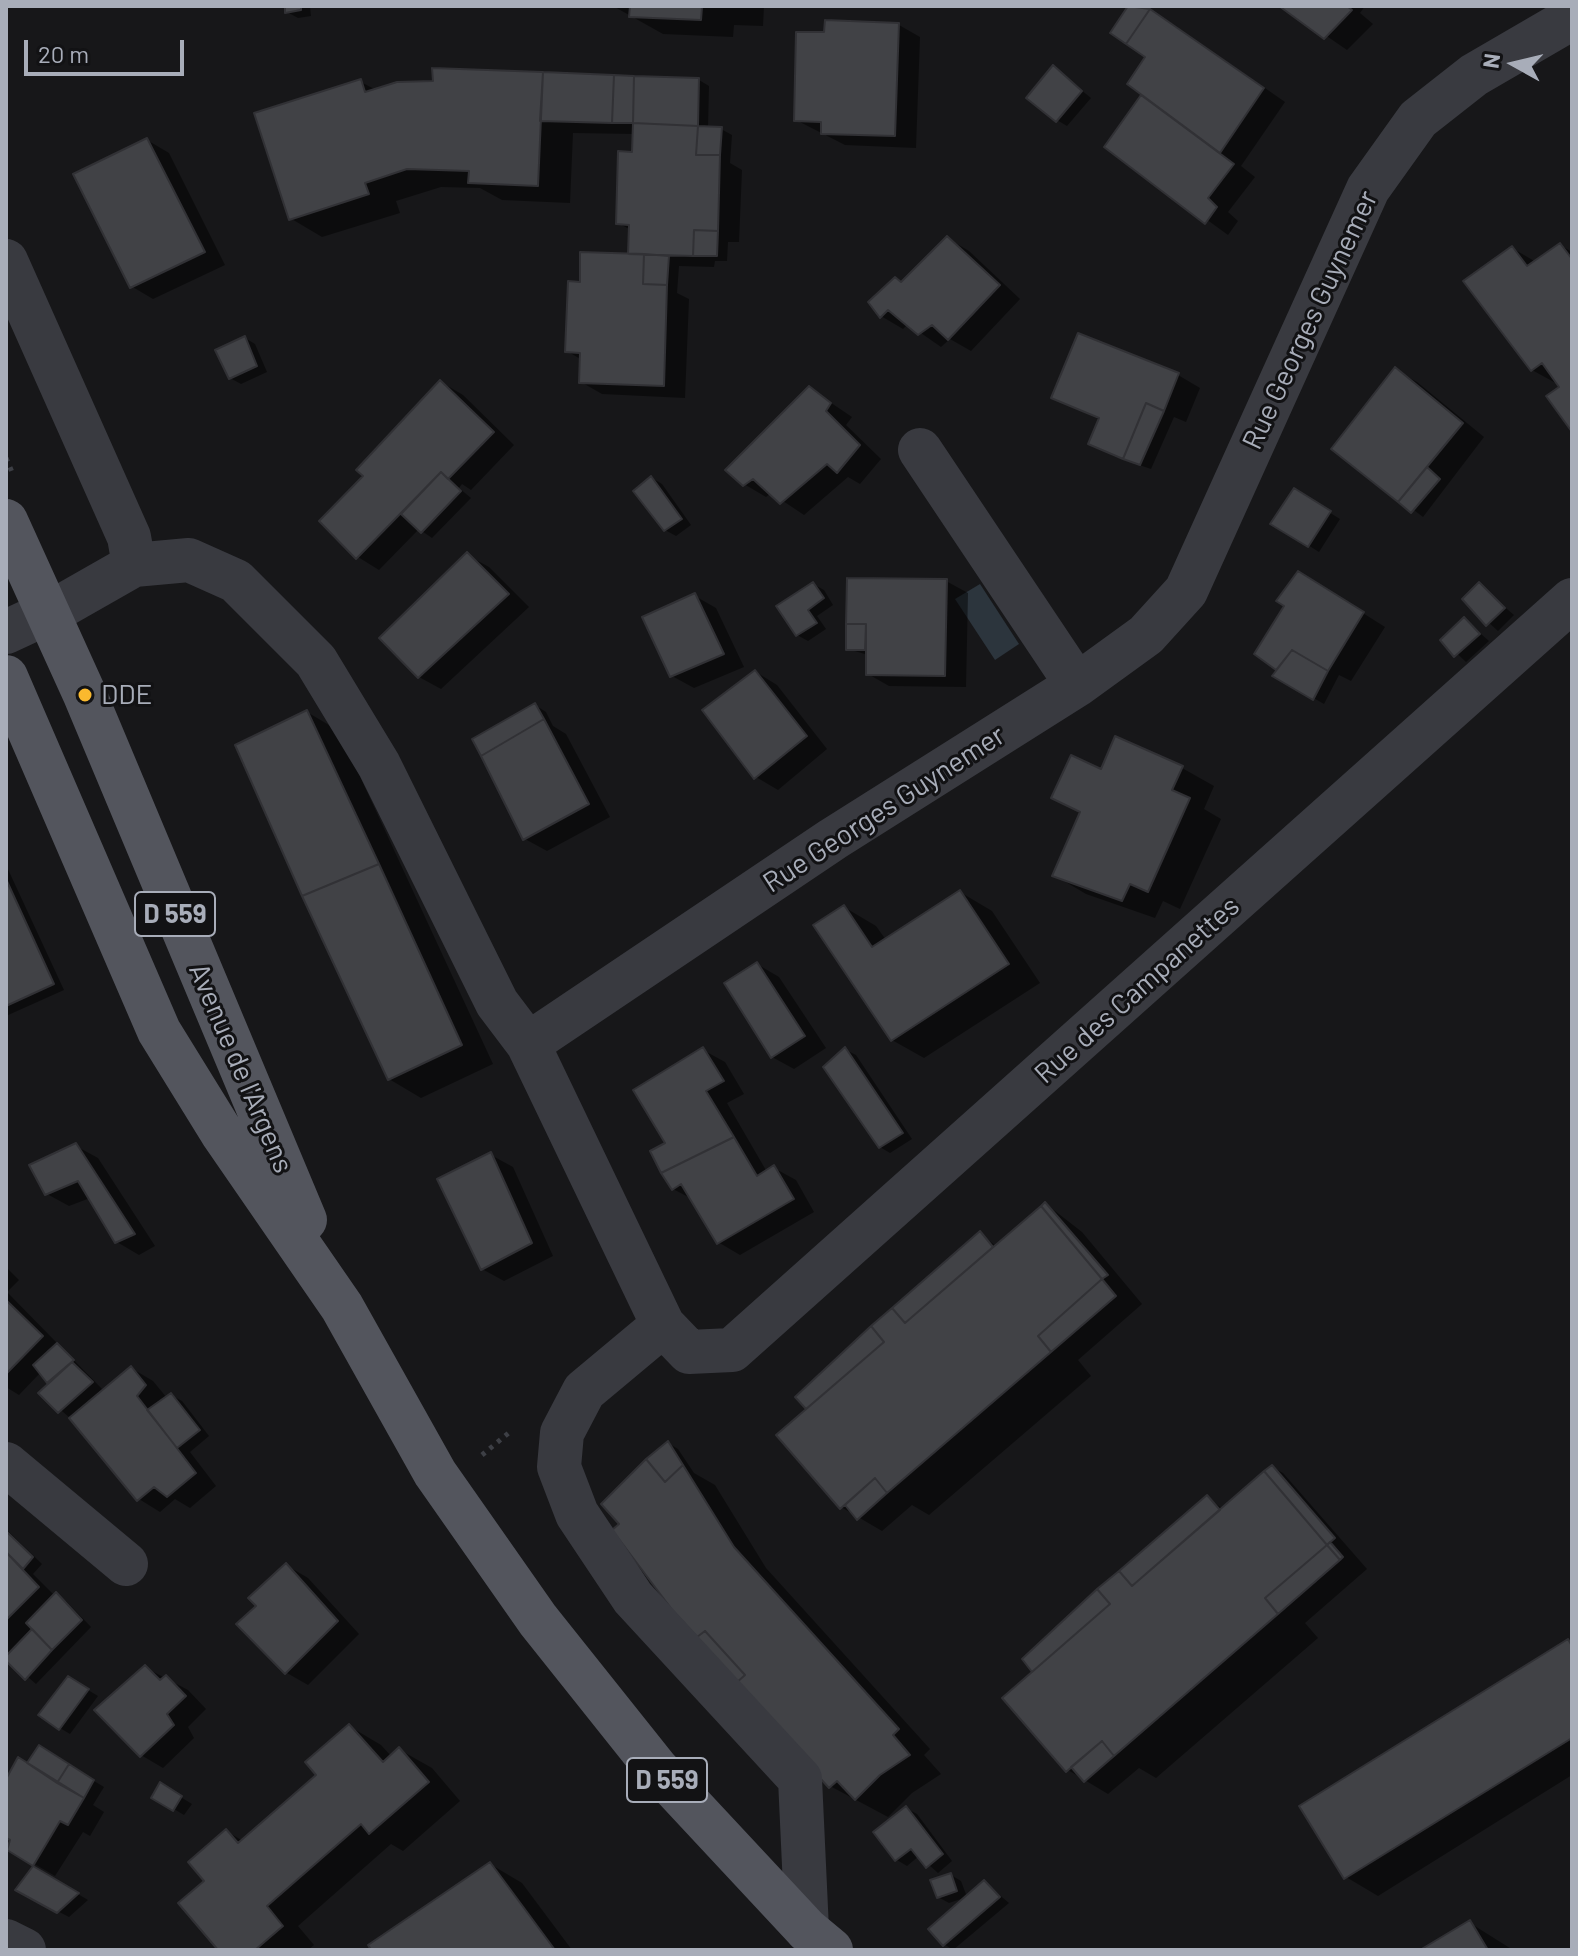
<!DOCTYPE html>
<html>
<head>
<meta charset="utf-8">
<style>
  body { margin:0 }
  #map { position:relative; width:1578px; height:1956px; overflow:hidden; background:#171719; font-family:Barlow,sans-serif }
  canvas { display:block }
  .frame { position:absolute; inset:0; border:8px solid #a8adb9; pointer-events:none }
  .north { position:absolute; left:1474px; top:24px; width:80px; height:80px; -webkit-text-stroke:6px #121214; paint-order:stroke; rotate:278deg; font-size:22px; font-weight:700; line-height:32px; text-align:center; color:#a8adb9 }
  .north::after { content:''; display:block; margin:auto; width:28px; height:36px; background:#a8adb9; clip-path:polygon(50% 0,100% 100%,50% 72%,0 100%) }
  .scale { position:absolute; left:24px; top:40px; width:160px; height:36px; box-sizing:border-box; border:4px solid #a8adb9; border-top:0; padding-left:10px; font-size:24px; line-height:28px; white-space:nowrap; color:#a8adb9; -webkit-text-stroke:6px #121214; paint-order:stroke }
</style>
</head>
<body>
<div id="map">
<canvas width="1578" height="1956"></canvas>
<div class="frame"></div>
<div class="north">N</div>
<div class="scale">20 m</div>
</div>
<script>
const g = document.querySelector('canvas').getContext('2d');
g.lineJoin = 'round';
function fill(path, color) {
  g.fillStyle = color;
  g.fill(path, 'evenodd');
}
function toPath(rows) {
  const path = new Path2D();
  for (const r of rows) {
    path.moveTo(r[0], r[1]);
    for (let i = 2; i < r.length; i += 2) path.lineTo(r[i], r[i + 1]);
  }
  return path;
}
function strokePath(path, color, width, dash) {
  g.strokeStyle = color;
  g.lineWidth = width;
  g.lineCap = dash ? 'butt' : 'round';
  g.setLineDash(dash || []);
  g.stroke(path);
}
function label(font, color, halo, rows, align = 'center') {
  g.font = font + ' Barlow,sans-serif';
  g.lineWidth = 6;
  g.setLineDash([]);
  g.textBaseline = 'middle';
  g.strokeStyle = halo;
  g.fillStyle = color;
  for (const [text, x, y, turn = 0] of rows) {
    g.save();
    g.translate(x, y);
    g.rotate((+turn || 0) * Math.PI / 180);
    g.textAlign = isNaN(turn) ? turn : align;
    if (halo) g.strokeText(text, 0, 0);
    g.fillText(text, 0, 0);
    g.restore();
  }
}
fill(toPath([
  [980,584,1019,644,995,660,955,599]
]), '#2c353d');
fill(toPath([
  [287,6,310,6,311,16,298,18,287,12],
  [613,6,764,6,763,26,734,25,733,37,663,34],
  [1131,6,1144,6,1173,24,1285,102,1241,166,1255,177,1228,212,1238,221,1228,235,1107,147,1144,94,1147,57,1112,32],
  [1283,6,1365,6,1360,13,1373,24,1347,50],
  [899,25,920,37,916,148,845,145,796,120,825,34],
  [1054,68,1091,98,1067,126,1057,120],
  [699,80,709,86,708,128,721,129,732,135,730,163,742,170,739,242,728,242,727,261,715,261,714,267,679,266,677,293,689,299,685,398,602,394,581,382,582,360,567,351,582,284,630,256,631,230,618,223,634,134,573,133,570,203,502,200,480,188,441,187,396,201,400,213,322,237,290,218,361,82,376,90],
  [147,140,169,153,225,265,153,299,131,286],
  [947,238,969,251,1020,299,971,351,950,339,941,347,908,324,903,329,881,316,902,284],
  [1560,245,1572,252,1572,429,1563,387,1532,370,1465,282,1512,248,1536,262],
  [245,338,255,344,267,372,241,384,230,378],
  [1395,370,1417,382,1484,437,1423,517,1334,449],
  [1178,375,1200,388,1186,422,1174,417,1151,469,1113,456,1091,443,1100,420,1053,398],
  [441,382,463,395,514,445,471,490,462,484,459,488,471,498,432,538,419,529,379,570,358,557,365,476],
  [809,388,852,417,846,425,881,459,860,484,848,477,804,515,771,493,766,497,744,484],
  [652,478,662,484,691,525,676,536,665,530],
  [1295,491,1340,519,1319,552,1273,523],
  [467,555,489,567,529,607,441,689,419,677],
  [849,580,946,581,968,593,966,687,889,686,868,674,868,655,848,649],
  [813,584,824,590,833,605,817,616,826,629,808,641,797,635],
  [1479,585,1514,615,1498,631,1464,600],
  [1320,586,1385,627,1351,681,1339,675,1324,704,1275,676,1280,670,1256,654],
  [695,596,716,608,744,667,694,688,672,676],
  [1465,620,1489,641,1466,662,1443,640],
  [756,672,777,685,827,749,778,790,756,777],
  [535,705,546,712,553,726,566,734,610,817,547,851,525,839],
  [307,712,339,731,493,1064,421,1098,389,1079],
  [1182,768,1214,786,1204,809,1221,819,1180,909,1163,901,1155,918,1086,894,1054,875,1082,814,1054,798],
  [6,865,64,990,6,1016],
  [960,892,992,911,1040,983,924,1058,892,1040,844,907,876,926,886,940],
  [757,964,779,977,826,1048,794,1069,772,1057],
  [703,1050,725,1062,744,1094,727,1103,767,1172,774,1168,796,1180,814,1212,740,1255,718,1242,694,1200,673,1189,668,1144],
  [846,1050,856,1055,912,1139,890,1153,880,1147],
  [76,1146,98,1158,155,1246,139,1255,117,1242,90,1198,69,1206,47,1194],
  [491,1155,513,1167,553,1256,504,1281,482,1269],
  [1046,1204,1082,1232,1142,1304,1078,1360,1091,1376,929,1515,912,1505,882,1531,841,1507,809,1409,798,1397,981,1234,997,1247],
  [6,1267,19,1280,7,1292,104,1391,131,1368,153,1381,167,1398,171,1395,182,1401,209,1436,190,1452,216,1486,190,1508,175,1499,160,1512,139,1499,70,1418,41,1393,50,1383,41,1372,19,1395,6,1387],
  [668,1443,678,1449,694,1473,715,1485,766,1568,930,1749,924,1755,941,1774,912,1793,888,1817,830,1786,622,1524],
  [1272,1467,1283,1473,1367,1569,1305,1623,1318,1638,1156,1778,1139,1768,1108,1794,1068,1770,1036,1672,1207,1497,1223,1509],
  [6,1529,42,1564,33,1574,55,1596,66,1601,91,1627,36,1684,6,1658],
  [286,1565,308,1578,359,1634,308,1685,287,1673,239,1624,258,1607],
  [1568,1641,1572,1644,1572,1775,1378,1896,1346,1877],
  [146,1668,188,1690,206,1709,188,1727,194,1738,163,1768,141,1755],
  [68,1678,98,1696,70,1734,60,1728],
  [349,1726,381,1745,392,1757,400,1750,432,1768,460,1801,403,1851,391,1844,298,1926,314,1945,308,1950,221,1950,206,1881,226,1831,243,1841,319,1775],
  [39,1748,104,1787,93,1805,104,1812,90,1836,83,1832,55,1876,9,1849,12,1839,6,1836,6,1783,28,1766],
  [161,1785,192,1804,184,1815,154,1797],
  [906,1808,917,1814,952,1861,938,1873,919,1856,907,1866,897,1860,876,1832],
  [490,1864,522,1883,572,1950,374,1950],
  [34,1868,88,1900,69,1917,17,1890],
  [951,1875,961,1881,967,1897,949,1903,938,1897],
  [984,1882,1009,1903,953,1950,944,1944],
  [1470,1923,1513,1950,1424,1950]
]), '#0007');
const building = toPath([
  [285,6,301,6,301,10,285,13,285,6],
  [630,6,731,6,702,7,701,20,629,17,630,6],
  [1128,6,1150,9,1126,44,1110,33,1128,6],
  [1279,6,1347,6,1352,10,1324,39,1279,6],
  [1150,9,1264,88,1220,153,1127,84,1145,57,1126,44,1150,9],
  [825,20,899,23,895,136,821,134,821,122,794,121,796,32,824,32,825,20],
  [1053,65,1082,91,1056,122,1026,98,1053,65],
  [432,68,543,72,538,186,468,183,469,171,407,169,365,183,369,194,289,220,254,113,361,79,365,92,397,82,433,81,432,68],
  [543,72,614,75,612,123,540,121,543,72],
  [614,75,634,76,633,123,612,123,614,75],
  [634,76,699,78,698,126,633,123,634,76],
  [1141,95,1234,164,1208,198,1217,207,1205,224,1104,147,1141,95],
  [633,123,698,126,696,155,720,155,718,231,694,230,693,256,628,254,629,225,616,224,618,151,632,152,633,123],
  [698,126,722,127,720,155,696,155,698,126],
  [147,138,205,252,130,288,73,174,147,138],
  [694,230,718,231,717,256,693,256,694,230],
  [947,236,1000,285,948,340,932,325,918,335,888,310,880,318,868,302,895,277,901,282,947,236],
  [1560,243,1572,259,1572,432,1546,396,1559,387,1542,363,1531,371,1463,281,1512,246,1527,266,1560,243],
  [580,252,644,254,643,284,667,285,664,386,579,383,580,353,565,352,568,281,580,282,580,252],
  [644,254,669,256,667,285,643,284,644,254],
  [1078,333,1179,373,1164,411,1146,403,1123,459,1088,444,1099,418,1051,398,1078,333],
  [245,336,257,366,229,379,215,350,245,336],
  [1395,367,1463,423,1398,502,1331,449,1395,367],
  [440,380,494,432,448,479,441,472,356,559,319,521,363,476,356,470,440,380],
  [809,386,831,403,826,411,860,445,837,473,827,464,780,504,753,479,743,486,725,470,809,386],
  [1146,403,1164,411,1140,465,1123,459,1146,403],
  [1427,467,1440,479,1411,513,1398,502,1427,467],
  [441,472,461,491,421,533,401,514,441,472],
  [651,476,682,519,664,531,633,491,651,476],
  [1294,488,1331,511,1308,547,1270,524,1294,488],
  [467,552,509,594,418,678,379,638,467,552],
  [1298,571,1364,612,1328,671,1292,650,1276,670,1254,654,1284,606,1276,601,1298,571],
  [847,578,947,579,945,676,866,675,866,624,846,624,847,578],
  [813,582,824,598,808,610,817,623,796,636,776,606,813,582],
  [1479,582,1505,608,1486,626,1462,599,1479,582],
  [695,593,724,654,670,677,642,617,695,593],
  [1464,617,1480,634,1454,657,1440,640,1464,617],
  [846,624,866,624,865,650,846,650,846,624],
  [1292,650,1328,671,1313,700,1272,676,1292,650],
  [755,670,807,736,754,779,702,710,755,670],
  [535,703,544,719,481,756,472,739,535,703],
  [307,710,379,864,302,896,235,745,307,710],
  [544,719,589,804,523,840,481,756,544,719],
  [1115,736,1183,766,1172,790,1190,798,1148,892,1130,884,1122,901,1052,876,1080,812,1051,798,1071,755,1101,769,1115,736],
  [379,864,462,1045,388,1080,302,896,379,864],
  [6,879,54,984,6,1006,6,879],
  [960,890,1009,964,891,1041,813,925,844,905,872,947,960,890],
  [757,962,805,1036,771,1058,724,983,757,962],
  [703,1047,724,1081,706,1091,734,1137,661,1173,650,1151,665,1143,633,1090,703,1047],
  [845,1047,903,1133,879,1148,823,1067,845,1047],
  [734,1137,757,1176,774,1165,794,1199,717,1244,681,1184,672,1190,661,1173,734,1137],
  [76,1143,135,1234,115,1243,78,1181,45,1195,29,1165,76,1143],
  [491,1152,532,1243,481,1270,437,1179,491,1152],
  [1045,1202,1108,1275,1102,1279,1041,1206,1045,1202],
  [1041,1206,1102,1279,1038,1336,1051,1352,887,1493,875,1478,840,1509,776,1435,884,1342,871,1326,892,1308,905,1323,1041,1206],
  [980,1231,993,1247,905,1323,892,1308,980,1231],
  [1102,1279,1116,1296,1051,1352,1038,1336,1102,1279],
  [6,1300,43,1336,6,1374,6,1300],
  [871,1326,884,1342,806,1409,795,1397,871,1326],
  [57,1343,74,1360,47,1383,33,1365,57,1343],
  [72,1362,93,1382,58,1413,38,1393,72,1362],
  [131,1366,146,1385,137,1396,196,1473,167,1497,154,1487,137,1501,69,1418,131,1366],
  [171,1393,200,1430,177,1448,147,1410,171,1393],
  [668,1441,683,1465,665,1482,646,1459,668,1441],
  [646,1459,665,1482,683,1465,734,1547,899,1729,893,1735,910,1755,880,1775,855,1800,837,1781,829,1788,735,1684,745,1675,705,1631,697,1637,673,1611,612,1530,619,1524,601,1504,646,1459],
  [1272,1465,1335,1538,1327,1545,1264,1471,1272,1465],
  [1264,1471,1327,1545,1265,1598,1278,1614,1114,1756,1102,1741,1066,1772,1002,1698,1110,1604,1097,1589,1119,1571,1132,1586,1264,1471],
  [875,1478,887,1493,857,1520,845,1505,875,1478],
  [1207,1495,1220,1510,1132,1586,1119,1571,1207,1495],
  [6,1531,33,1557,23,1569,6,1552,6,1531],
  [1330,1542,1343,1557,1340,1560,1327,1545,1330,1542],
  [1327,1545,1340,1560,1278,1614,1265,1598,1327,1545],
  [6,1552,39,1587,6,1620,6,1552],
  [286,1563,338,1621,285,1674,236,1624,256,1606,248,1598,286,1563],
  [1097,1589,1110,1604,1032,1672,1022,1659,1097,1589],
  [56,1592,82,1620,52,1650,26,1623,56,1592],
  [32,1629,52,1650,25,1680,6,1661,6,1656,32,1629],
  [705,1631,745,1675,735,1684,697,1637,705,1631],
  [1568,1639,1572,1646,1572,1738,1344,1879,1299,1806,1568,1639],
  [145,1665,160,1680,166,1675,186,1696,167,1714,174,1725,140,1757,94,1710,145,1665],
  [68,1676,89,1689,59,1730,38,1715,68,1676],
  [349,1724,383,1762,399,1747,429,1782,369,1834,361,1824,267,1906,283,1926,255,1950,218,1950,178,1903,204,1881,188,1862,226,1829,238,1843,316,1775,305,1762,349,1724],
  [1102,1741,1114,1756,1084,1782,1071,1767,1102,1741],
  [39,1745,69,1764,57,1783,27,1763,39,1745],
  [18,1757,84,1798,68,1825,60,1821,33,1866,7,1850,10,1840,6,1838,6,1779,18,1757],
  [69,1764,94,1780,84,1798,57,1783,69,1764],
  [160,1782,182,1796,173,1811,151,1798,160,1782],
  [906,1806,943,1854,926,1868,911,1849,895,1861,873,1832,906,1806],
  [490,1862,555,1950,371,1950,368,1945,490,1862],
  [33,1866,79,1893,57,1913,15,1890,33,1866],
  [951,1873,957,1891,937,1898,930,1880,951,1873],
  [984,1880,1000,1897,943,1946,928,1929,984,1880],
  [1470,1920,1488,1950,1420,1950,1470,1920]
]);
fill(building, '#414246');
strokePath(building, '#313135', 2);
strokePath(toPath([
  [6,458,12,472],
  [482,1455,511,1431]
]), '#3d3f45', 5, [4, 6]);
strokePath(toPath([
  [6,261,129,537,134,565],
  [920,450,1077,685],
  [6,632,62,606,134,565,189,560,236,581,316,661,379,765,497,1003,528,1044,663,1325,689,1352,732,1350,1572,600],
  [528,1044,833,839,1077,685,1146,635,1186,591,1368,189,1418,119,1474,75,1572,18],
  [663,1325,584,1391,562,1433,559,1467,577,1514,633,1598,800,1779,807,1930],
  [6,1464,126,1564],
  [6,1941,24,1950]
]), '#393a40', 44);
strokePath(toPath([
  [6,521,85,695,305,1220],
  [6,677,159,1031,222,1133,342,1307,435,1473,538,1620,656,1768,807,1930,831,1950]
]), '#53555d', 44);
for (const [x, y, r, color] of [
  [85,695,8,"#fab92e"]
]) {
  const dot = new Path2D();
  dot.arc(x, y, r, 0, 2 * Math.PI);
  g.fillStyle = color;
  g.fill(dot);
  strokePath(dot, '#121214', 3);
}
for (const [x, y, w] of [
  [175,914,80],
  [667,1780,80]
]) {
  const box = new Path2D();
  box.roundRect(x - w / 2, y - 22, w, 44, 6);
  g.fillStyle = '#121214';
  g.fill(box);
  strokePath(box, '#a8adb9', 2);
}
label('bold 26px', '#a8adb9', null, [
  ["D 559",175,914],
  ["D 559",667,1780]
]);
label('28px', '#a8adb9', '#121214', [
  ["Rue Georges Guynemer",1310,320,-65],
  ["Rue Georges Guynemer",884,809,-33],
  ["Rue des Campanettes",1137,990,-42],
  ["Avenue de l'Argens",241,1068,67]
]);
label('28px', '#a8adb9', '#121214', [
  ["DDE",101,695]
], 'left');
</script>
</body>
</html>
